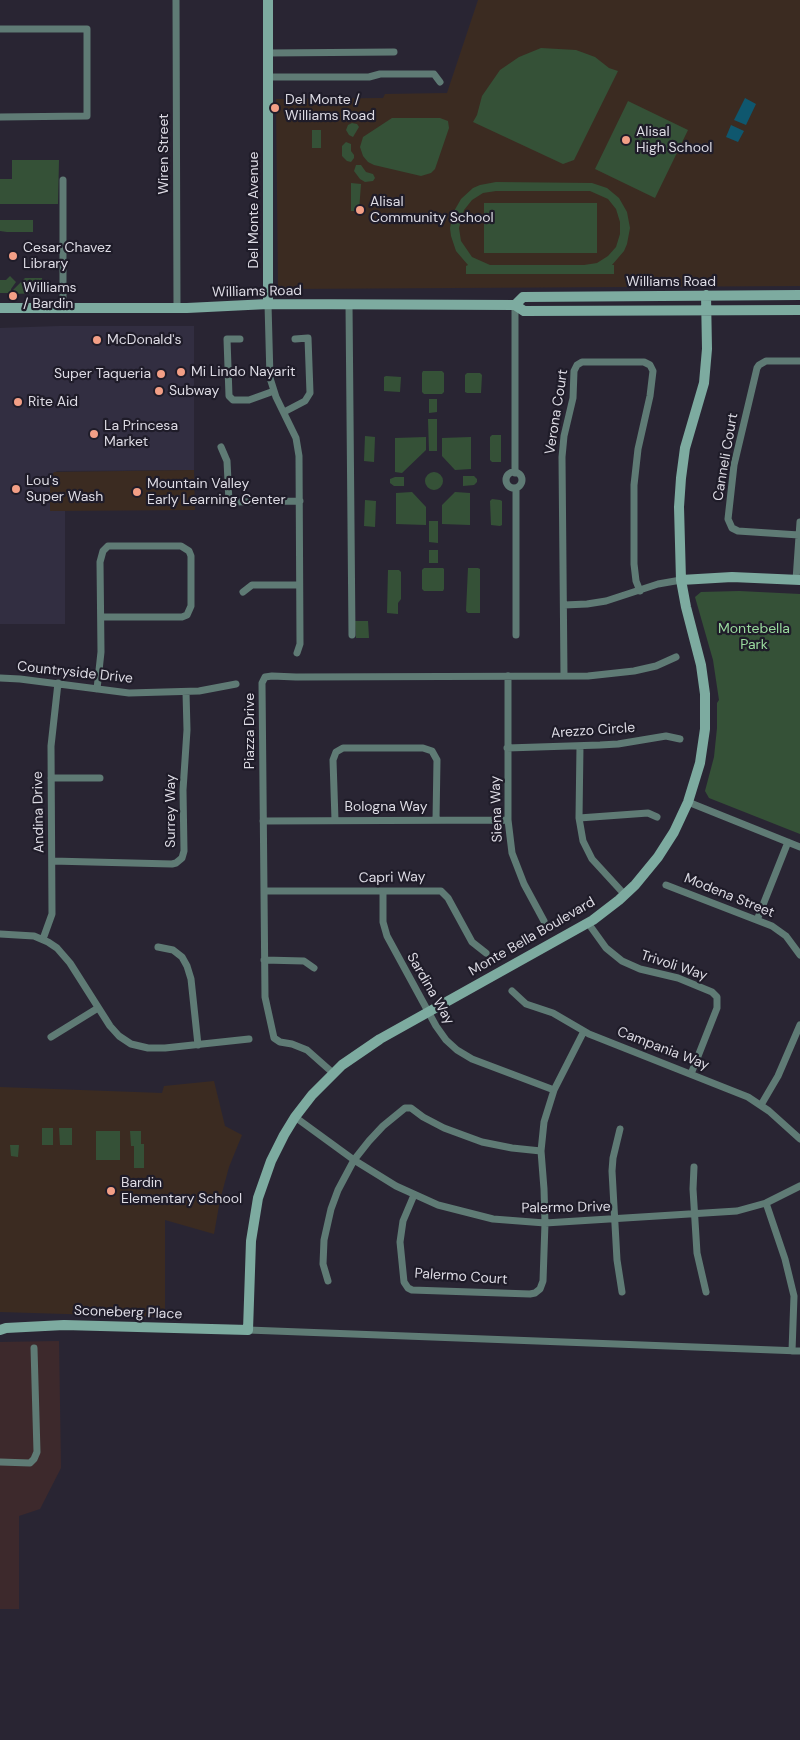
<!DOCTYPE html>
<html>
<head>
<meta charset="utf-8">
<style>
  body { margin:0 }
  canvas { display:block; background:#292533 }
</style>
</head>
<body>
<canvas width="800" height="1740"></canvas>
<script>
const g = document.querySelector('canvas').getContext('2d');
g.lineJoin = 'round';
function fill(path, color) {
  g.fillStyle = color;
  g.fill(path, 'evenodd');
}
function toPath(rows) {
  const path = new Path2D();
  for (const r of rows) {
    if (r.length === 3) {
      path.moveTo(r[0] + r[2], r[1]);
      path.arc(r[0], r[1], r[2], 0, 2 * Math.PI);
      continue;
    }
    path.moveTo(r[0], r[1]);
    for (let i = 2; i < r.length; i += 2) path.lineTo(r[i], r[i + 1]);
  }
  return path;
}
function strokePath(path, color, width, dash) {
  g.strokeStyle = color;
  g.lineWidth = width;
  g.lineCap = dash ? 'butt' : 'round';
  g.setLineDash(dash || []);
  g.stroke(path);
}
function label(font, color, halo, rows, align = 'center') {
  g.font = font + ' "DM Sans",sans-serif';
  g.lineWidth = 4.5;
  g.setLineDash([]);
  g.textBaseline = 'middle';
  g.strokeStyle = halo;
  g.fillStyle = color;
  for (const [text, x, y, turn = 0] of rows) {
    g.save();
    g.translate(x, y);
    g.rotate((+turn || 0) * Math.PI / 180);
    g.textAlign = isNaN(turn) ? turn : align;
    if (halo) g.strokeText(text, 0, 0);
    g.fillText(text, 0, 0);
    g.restore();
  }
}
fill(toPath([
  [60,326,194,326,194,470,57,471,50,476,50,511,65,511,65,624,0,624,0,328]
]), '#322e41');
fill(toPath([
  [59,1341,61,1468,40,1509,19,1516,19,1609,0,1609,0,1342]
]), '#3d292c');
fill(toPath([
  [478,0,800,0,800,286,281,289,278,287,276,99,383,98,385,94,447,93],
  [194,470,195,510,50,511,50,478,54,472],
  [214,1081,225,1126,242,1135,229,1167,220,1200,214,1234,165,1220,165,1317,0,1312,0,1087,162,1093,164,1086]
]), '#3b2b21');
fill(toPath([
  [541,48,576,50,595,57,609,68,618,71,574,160,563,164,473,122,477,115,482,96,500,70,519,57],
  [628,101,688,130,655,198,595,169],
  [392,118,440,118,448,121,449,128,435,169,431,173,421,176,374,165,368,162,363,156,360,147,363,137],
  [352,123,357,124,359,127,353,137,349,135,346,130,348,125],
  [312,130,321,130,321,148,312,148],
  [346,142,351,144,351,151,354,155,354,158,351,162,347,161,342,156,342,146],
  [12,160,59,160,58,204,0,204,0,179,12,179],
  [356,165,361,165,366,172,373,174,375,178,373,181,365,182,360,179,354,171],
  [496,182,592,183,607,188,619,198,627,212,630,228,627,244,624,251,612,265,614,265,614,274,466,274,466,266,468,265,456,251,451,236,450,228,453,213,461,199,473,188,480,185],
  [590,191,608,199,616,209,620,222,620,234,616,247,608,256,597,263,584,265,490,265,472,257,461,241,459,228,464,210,472,200,483,193,496,191],
  [351,183,361,184,359,211,351,211],
  [484,203,597,203,597,253,484,253],
  [0,220,33,220,33,232,7,232,0,231],
  [10,276,16,282,11,289,11,293,0,293,0,280,6,280],
  [25,278,42,278,43,292,40,293,13,294,13,290],
  [423,371,442,371,444,373,444,392,442,394,424,394,422,392,422,373],
  [467,373,480,373,482,375,481,393,467,393,465,392,465,375],
  [386,376,401,377,400,392,384,391,384,377],
  [429,399,437,399,437,412,429,413],
  [428,419,437,419,437,451,429,451],
  [492,435,501,435,501,462,492,462,490,460,490,437],
  [365,436,375,437,374,462,364,461],
  [426,437,426,450,402,473,395,472,395,438],
  [471,437,471,469,455,470,442,456,442,438],
  [434,481,9],
  [463,476,474,476,477,479,477,482,474,485,463,486],
  [395,477,404,477,404,486,394,486,390,483,390,479],
  [412,492,426,507,426,525,396,524,396,493],
  [455,492,470,493,470,525,442,524,442,505],
  [492,499,500,500,502,501,502,525,500,526,491,525,490,501],
  [365,500,376,501,375,527,364,526],
  [429,521,438,521,438,543,429,542],
  [429,550,438,550,438,563,429,563],
  [424,568,443,568,444,569,444,589,443,591,424,591,422,589,422,570],
  [468,568,478,568,480,569,480,613,468,613,466,611],
  [388,570,399,570,401,572,401,599,398,603,398,614,387,613],
  [739,591,800,594,800,834,709,798,705,791,714,757,717,728,717,703,719,700,713,660,695,597,701,592],
  [355,621,368,621,369,638,356,638],
  [42,1128,53,1128,53,1145,42,1145],
  [59,1128,72,1128,72,1145,60,1145],
  [96,1131,120,1131,120,1160,96,1160],
  [130,1131,141,1131,141,1144,144,1144,144,1168,134,1168,134,1146,131,1146],
  [10,1145,19,1145,18,1157,11,1156]
]), '#355137');
fill(toPath([
  [745,98,756,104,746,125,734,120],
  [731,125,744,131,738,142,726,137]
]), '#0f576e');
strokePath(toPath([
  [176,0,177,307],
  [0,29,87,29,87,116,0,117],
  [268,53,394,52],
  [268,77,369,77,380,74,434,74,440,82],
  [268,304,270,378,276,397,296,438,299,456,300,644,297,653],
  [349,304,352,635],
  [515,305,515,473],
  [63,308,63,180],
  [240,339,227,339,229,396,233,400,249,400,274,391],
  [284,412,305,401,310,393,308,338,295,339],
  [221,447,227,461,229,502,300,501],
  [514,480,8],
  [516,488,516,635],
  [799,535,738,531,732,528,728,519,734,465,757,368,759,365,766,361,800,361],
  [796,580,800,522],
  [243,592,252,585,299,585],
  [564,605,587,604,606,601,658,584,681,580],
  [508,676,508,820,512,853,524,884,544,921],
  [564,676,562,457,564,436,573,398,574,371,577,365,582,362,644,362,650,365,653,371,650,396,638,449,634,485,634,564,636,581,640,591],
  [0,678,20,679,129,693,199,691,236,684],
  [97,689,101,652,100,562,103,551,108,546,181,546,189,551,191,556,191,606,187,615,182,617,102,617],
  [580,746,579,818,583,841,592,859,625,895],
  [507,748,600,745,618,744,666,736,680,739],
  [51,778,100,778],
  [688,802,800,847],
  [579,818,648,813,657,817],
  [335,820,333,760,336,752,343,748,423,748,432,751,437,760,436,820],
  [263,821,508,820],
  [52,861,172,864,176,863,182,858,184,851,183,790,187,730,186,692],
  [666,885,772,926,786,936,800,955],
  [265,891,441,891,448,898,472,942,486,953],
  [383,891,383,922,387,936,436,1026,446,1040,457,1050,472,1059,554,1090],
  [757,920,788,842],
  [588,923,606,948,622,961,640,969,678,978,712,992,717,997,717,1008,691,1074],
  [0,934,34,936,48,942,57,948,70,963,110,1026,119,1036,131,1044,148,1048,165,1048,249,1039],
  [43,939,52,914,51,746,58,683],
  [158,947,173,950,182,957,187,966,191,979,198,1045],
  [264,960,304,961,314,968],
  [512,991,526,1004,553,1013,589,1034,748,1097,769,1111,800,1139],
  [51,1037,98,1008],
  [333,1073,307,1050,292,1044,280,1042,274,1038,265,997,262,683,265,677,272,676,296,677,588,676,634,671,656,666,676,657],
  [761,1105,778,1076,800,1025],
  [295,1117,354,1160,396,1186,438,1205,493,1219,545,1223,737,1211,766,1203,800,1186],
  [620,1129,613,1158,612,1171,617,1260,622,1292],
  [694,1167,693,1189,697,1253,706,1292],
  [414,1195,403,1221,400,1242,404,1282,408,1288,412,1290,530,1294,535,1293,540,1289,543,1281,545,1223,544,1189,541,1151,544,1122,554,1090,584,1031],
  [766,1203,785,1259,794,1296,792,1351],
  [328,1281,323,1264,324,1240,331,1209,338,1190,354,1160,369,1141,383,1126,405,1108,411,1108,423,1117,444,1128,482,1142,512,1148,541,1151],
  [248,1330,800,1351],
  [0,1462,30,1463,34,1459,37,1452,34,1348]
]), '#5f7b75', 7);
strokePath(toPath([
  [268,0,268,304],
  [515,305,523,297,800,295],
  [0,308,187,308,268,304,515,305,524,311,800,310],
  [681,580,732,577,800,580],
  [0,1330,6,1328,64,1325,248,1330,251,1241,258,1198,271,1161,284,1135,295,1117,312,1095,342,1065,380,1039,593,920,619,900,635,885,658,857,674,832,688,802,700,763,705,729,705,694,701,665,686,607,681,580,679,507,681,478,685,448,704,383,707,349,706,295]
]), '#7daba0', 10);
for (const [x, y, r, color] of [
  [275,108,5,"#f39f86"],
  [626,140,5,"#f39f86"],
  [360,210,5,"#f39f86"],
  [13,256,5,"#f39f86"],
  [13,296,5,"#f39f86"],
  [97,340,5,"#f39f86"],
  [181,372,5,"#f39f86"],
  [161,374,5,"#f39f86"],
  [159,391,5,"#f39f86"],
  [18,402,5,"#f39f86"],
  [94,434,5,"#f39f86"],
  [16,489,5,"#f39f86"],
  [137,492,5,"#f39f86"],
  [111,1191,5,"#f39f86"]
]) {
  const dot = new Path2D();
  dot.arc(x, y, r, 0, 2 * Math.PI);
  g.fillStyle = color;
  g.fill(dot);
  strokePath(dot, '#1f1c29', 2);
}
label('14px', '#dddbe4', '#1f1c29', [
  ["Del Monte /",285,100],
  ["Williams Road",285,116],
  ["Alisal",636,132],
  ["High School",636,148],
  ["Alisal",370,202],
  ["Community School",370,218],
  ["Cesar Chavez",23,248],
  ["Library",23,264],
  ["Williams",23,288],
  ["/ Bardin",23,304],
  ["McDonald's",107,340],
  ["Mi Lindo Nayarit",191,372],
  ["Super Taqueria",151,374,"right"],
  ["Subway",169,391],
  ["Rite Aid",28,402],
  ["La Princesa",104,426],
  ["Market",104,442],
  ["Lou's",26,481],
  ["Super Wash",26,497],
  ["Mountain Valley",147,484],
  ["Early Learning Center",147,500],
  ["Bardin",121,1183],
  ["Elementary School",121,1199]
], 'left');
label('14px', '#dddbe4', '#1f1c29', [
  ["Wiren Street",164,154,-90],
  ["Del Monte Avenue",254,210,-90],
  ["Williams Road",671,282],
  ["Williams Road",257,292,-1],
  ["Verona Court",557,412,-81],
  ["Canneli Court",726,457,-80],
  ["Countryside Drive",75,673,6],
  ["Piazza Drive",250,731,-90],
  ["Arezzo Circle",593,731,-4],
  ["Bologna Way",386,807],
  ["Siena Way",497,809,-92],
  ["Surrey Way",171,811,-90],
  ["Andina Drive",39,812,-91],
  ["Capri Way",392,878,-1],
  ["Modena Street",729,896,22],
  ["Monte Bella Boulevard",532,937,-30],
  ["Trivoli Way",674,966,18],
  ["Sardina Way",430,989,60],
  ["Campania Way",663,1049,21],
  ["Palermo Drive",566,1208,-1],
  ["Palermo Court",461,1277,4],
  ["Sconeberg Place",128,1313,2]
]);
label('14px', '#9ada9e', '#1f1c29', [
  ["Montebella",754,629],
  ["Park",754,645]
]);
</script>
</body>
</html>
